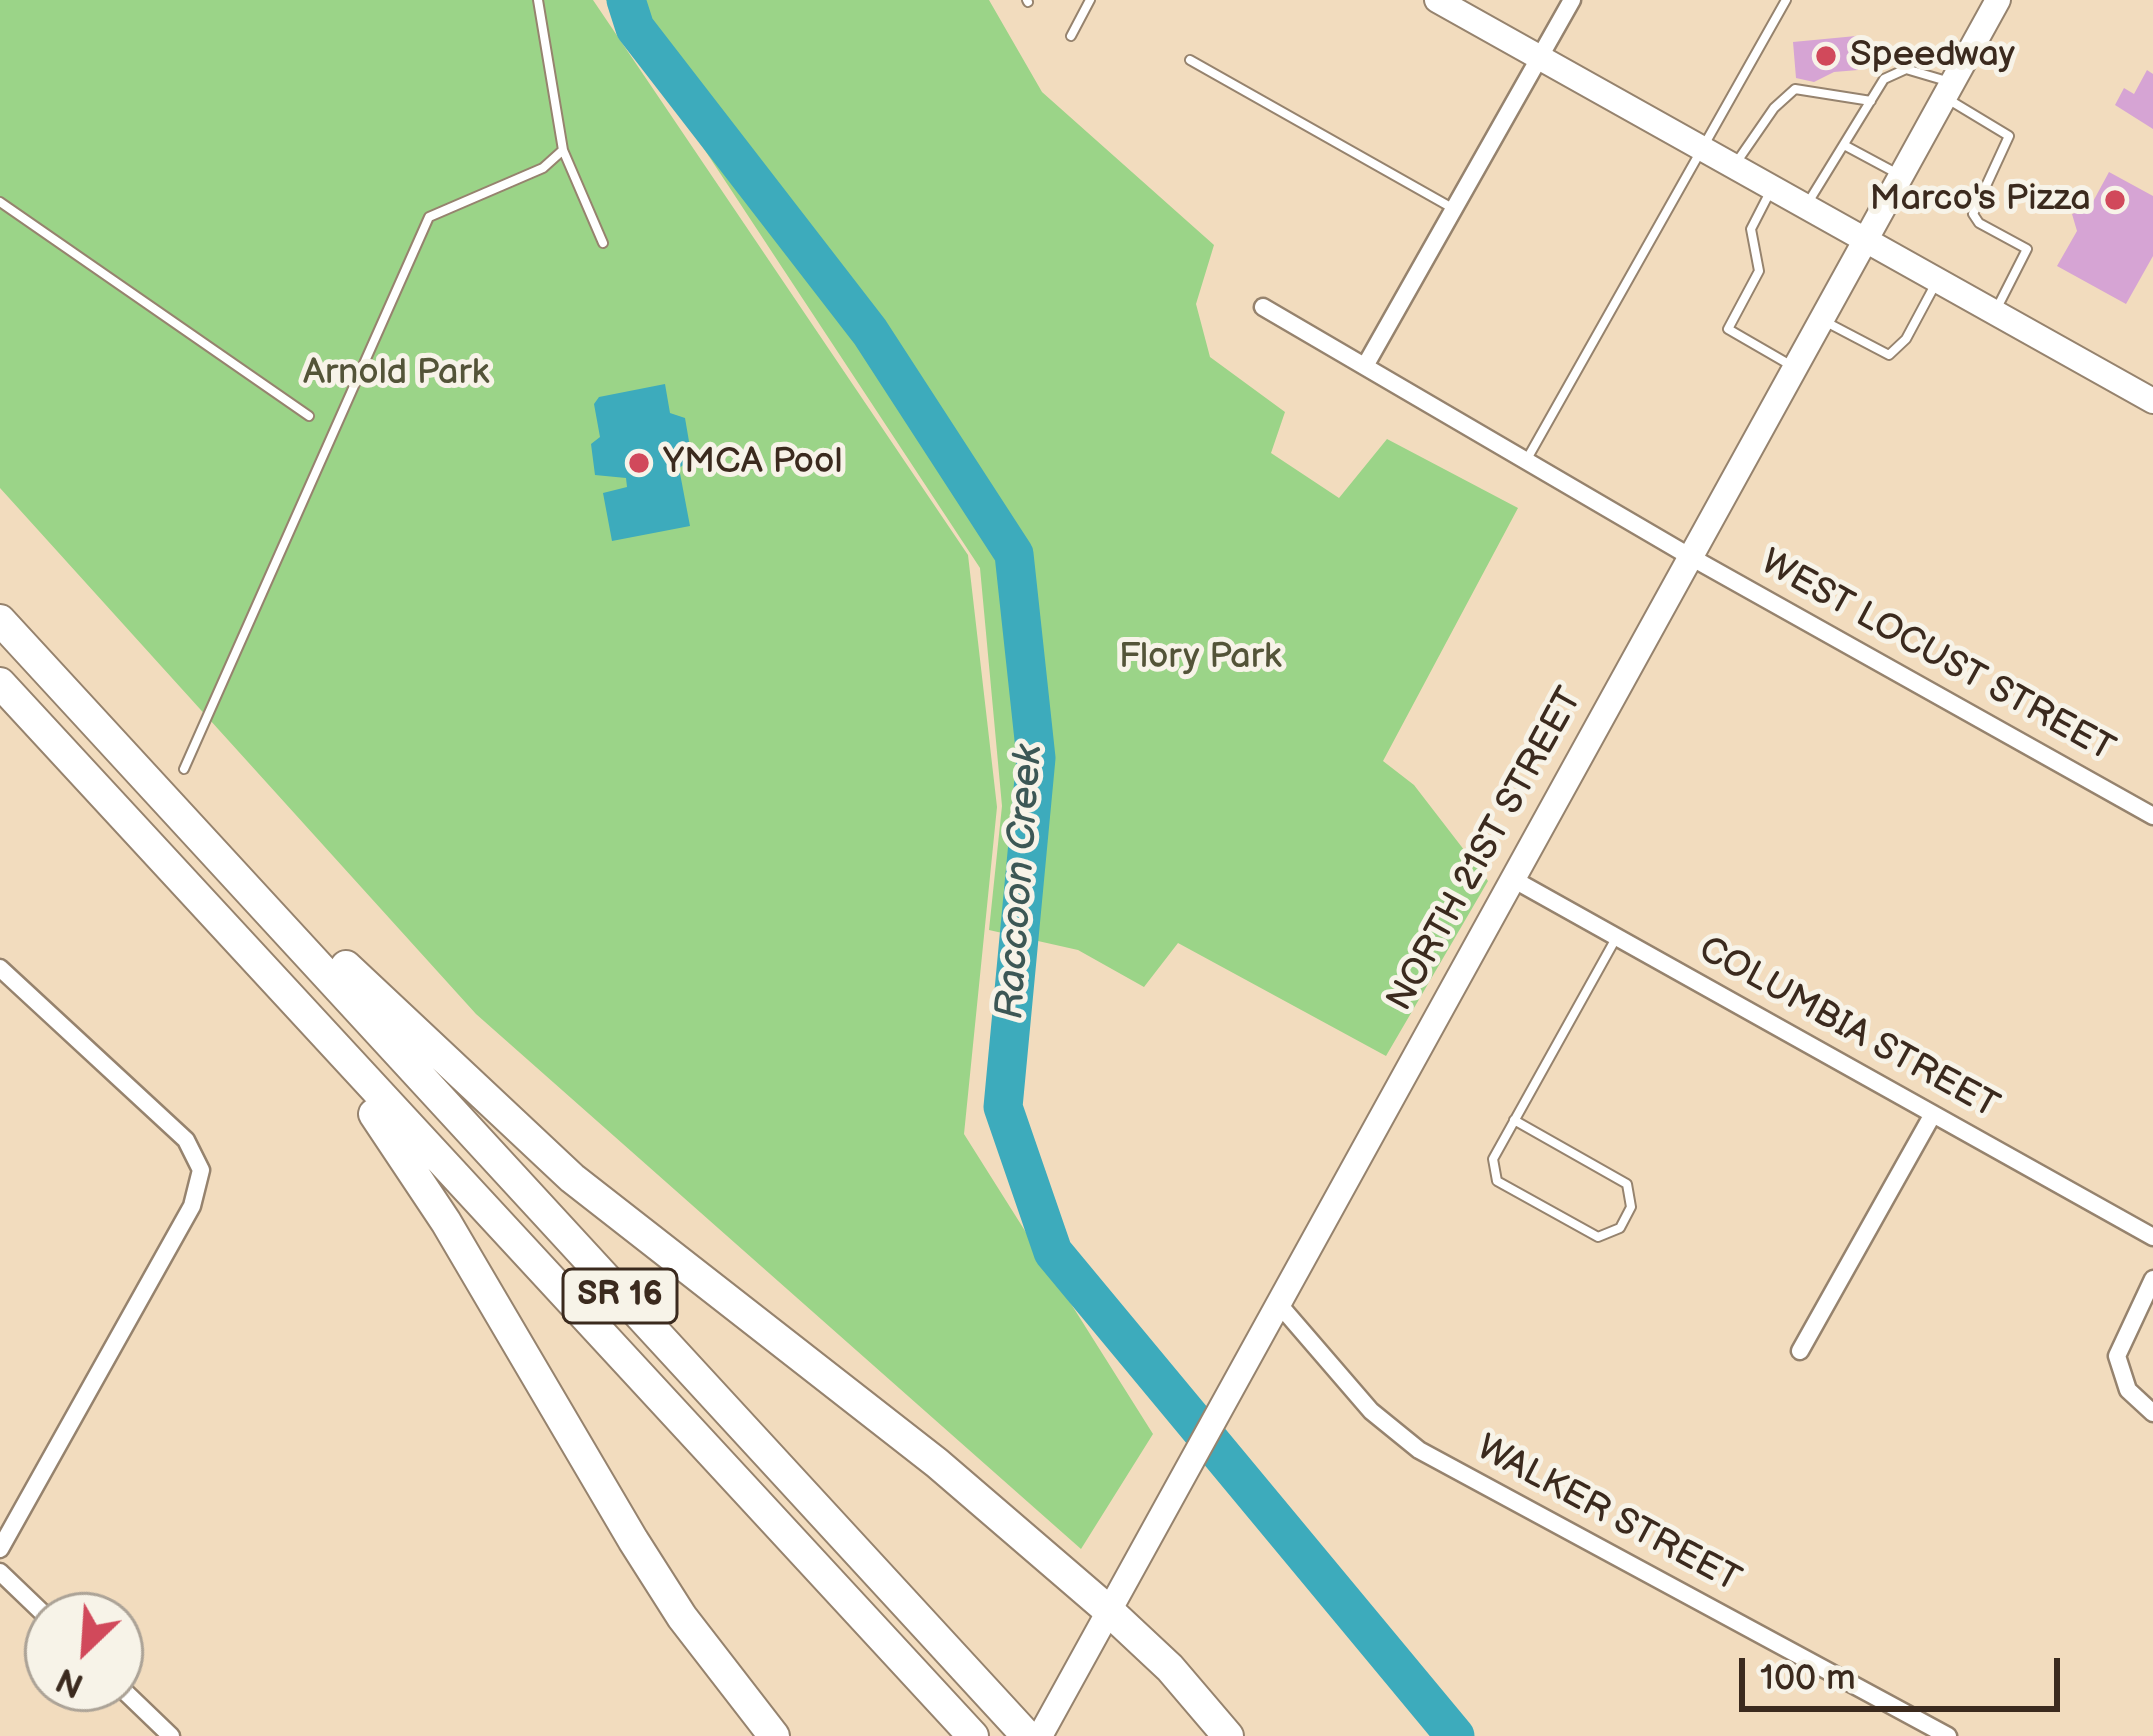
<!DOCTYPE html>
<html>
<head>
<meta charset="utf-8">
<style>
  body { margin:0 }
  #map { position:relative; width:2153px; height:1736px; overflow:hidden; background:#f2dcbe; font-family:"Balsamiq Sans",sans-serif }
  canvas { display:block }
  .north { position:absolute; left:24px; top:1592px; width:120px; height:120px; box-sizing:border-box; background:#f7f3e8; border:3px solid #aca397; border-radius:50%; rotate:205deg; font-size:33px; font-weight:700; line-height:48px; text-align:center; color:#3b2a1e }
  .north::after { content:''; display:block; margin:auto; width:42px; height:54px; background:#d1495b; clip-path:polygon(50% 0,100% 100%,50% 72%,0 100%) }
  .scale { position:absolute; left:1739px; top:1658px; width:321px; height:54px; box-sizing:border-box; border:6px solid #3b2a1e; border-top:0; padding-left:15px; font-size:36px; line-height:42px; white-space:nowrap; color:#3b2a1e; -webkit-text-stroke:9px #f7f3e8; paint-order:stroke }
</style>
</head>
<body>
<div id="map">
<canvas width="2153" height="1736"></canvas>
<div class="north">N</div>
<div class="scale">100 m</div>
</div>
<script>
const g = document.querySelector('canvas').getContext('2d');
g.lineJoin = 'round';
function fill(path, color) {
  g.fillStyle = color;
  g.fill(path, 'evenodd');
}
function toPath(rows) {
  const path = new Path2D();
  for (const r of rows) {
    path.moveTo(r[0], r[1]);
    for (let i = 2; i < r.length; i += 2) path.lineTo(r[i], r[i + 1]);
  }
  return path;
}
function strokePath(path, color, width, dash) {
  g.strokeStyle = color;
  g.lineWidth = width;
  g.lineCap = dash ? 'butt' : 'round';
  g.setLineDash(dash || []);
  g.stroke(path);
}
function label(font, color, halo, rows, align = 'center') {
  g.font = font + ' "Balsamiq Sans",sans-serif';
  g.lineWidth = 10;
  g.setLineDash([]);
  g.textBaseline = 'middle';
  g.strokeStyle = halo;
  g.fillStyle = color;
  for (const [text, x, y, turn = 0] of rows) {
    g.save();
    g.translate(x, y);
    g.rotate((+turn || 0) * Math.PI / 180);
    g.textAlign = isNaN(turn) ? turn : align;
    if (halo) g.strokeText(text, 0, 0);
    g.fillText(text, 0, 0);
    g.restore();
  }
}
fill(toPath([
  [0,0,593,0,968,555,997,807,964,1134,1153,1434,1081,1549,476,1014,0,488],
  [606,0,989,0,1042,92,1214,245,1196,304,1210,357,1285,412,1271,453,1339,498,1387,439,1518,508,1383,761,1414,785,1488,881,1386,1056,1178,943,1144,987,1078,950,989,930,1002,806,980,568]
]), '#9bd488');
fill(toPath([
  [665,384,670,413,685,418,692,459,679,468,690,526,612,541,603,493,627,487,626,478,595,475,591,444,600,437,594,404,599,397]
]), '#3dabbc');
strokePath(toPath([
  [626,0,635,28,870,332,1014,554,1036,758,1003,1107,1053,1252,1455,1736]
]), '#3dabbc', 39);
fill(toPath([
  [1856,36,1858,70,1834,72,1814,82,1796,78,1793,42],
  [2147,70,2153,74,2153,129,2115,105,2124,88,2134,94],
  [2109,172,2153,196,2153,256,2126,304,2057,266,2077,231,2072,214,2089,209]
]), '#d6a4d4');
const lane = toPath([
  [1027,0,1028,2],
  [1071,36,1090,0],
  [1190,60,1454,209],
  [1946,98,2009,136,1973,214,1979,223,2027,249,1998,306],
  [1844,145,1898,174],
  [563,150,603,243],
  [1736,163,1774,108,1795,89,1871,101],
  [1771,190,1751,229,1759,271,1728,329,1792,366],
  [1809,201,1884,79,1906,69,1950,82],
  [0,202,309,416],
  [1826,322,1889,355,1906,339,1936,283],
  [1527,459,1786,0],
  [184,769,429,217,543,168,563,150,538,0],
  [1514,1120,1627,1184,1631,1207,1620,1228,1598,1237,1497,1181,1493,1159,1615,940]
]);
const street = toPath([
  [1263,307,1689,556,2153,816],
  [1365,366,1572,0],
  [1511,878,2153,1237],
  [0,968,186,1140,201,1170,192,1206,0,1549],
  [2153,1279,2117,1356,2128,1390,2153,1413],
  [1277,1302,1371,1411,1419,1450,1948,1736],
  [1800,1351,1933,1114],
  [0,1572,48,1618],
  [120,1687,171,1736]
]);
const secondary = toPath([
  [1437,0,2153,401],
  [1040,1736,1998,0]
]);
const highway = toPath([
  [0,620,1027,1736],
  [0,683,973,1736],
  [346,966,572,1178,937,1463,1108,1610,1170,1668,1228,1736],
  [374,1114,446,1222,633,1540,682,1617,774,1736]
]);
strokePath(lane, '#96836e', 12);
strokePath(street, '#96836e', 21);
strokePath(secondary, '#96836e', 28);
strokePath(highway, '#96836e', 34);
strokePath(lane, '#fff', 8);
strokePath(street, '#fff', 16);
strokePath(secondary, '#fff', 24);
strokePath(highway, '#fff', 30);
for (const [x, y, r, color] of [
  [1826,56,12,"#d1495b"],
  [2115,200,12,"#d1495b"],
  [639,463,12,"#d1495b"]
]) {
  const dot = new Path2D();
  dot.arc(x, y, r, 0, 2 * Math.PI);
  g.fillStyle = color;
  g.fill(dot);
  strokePath(dot, '#f7f3e8', 4.5);
}
for (const [x, y, w] of [
  [620,1296,114]
]) {
  const box = new Path2D();
  box.roundRect(x - w / 2, y - 27, w, 54, 9);
  g.fillStyle = '#f7f3e8';
  g.fill(box);
  strokePath(box, '#3b2a1e', 3);
}
label('bold 33px', '#3b2a1e', null, [
  ["SR 16",620,1296]
]);
label('36px', '#3b2a1e', '#f7f3e8', [
  ["Speedway",1850,56],
  ["Marco's Pizza",2091,200,"right"],
  ["YMCA Pool",663,463]
], 'left');
label('36px', '#535438', '#f7f3e8', [
  ["Arnold Park",396,374],
  ["Flory Park",1200,658]
]);
label('36px', '#3b2a1e', '#f7f3e8', [
  ["WEST LOCUST STREET",1937,657,29],
  ["NORTH 21ST STREET",1486,850,-61],
  ["COLUMBIA STREET",1848,1029,29],
  ["WALKER STREET",1608,1515,28]
]);
label('italic 39px', '#3c5755', '#f7f3e8', [
  ["Raccoon Creek",1021,882,-86]
]);
</script>
</body>
</html>
